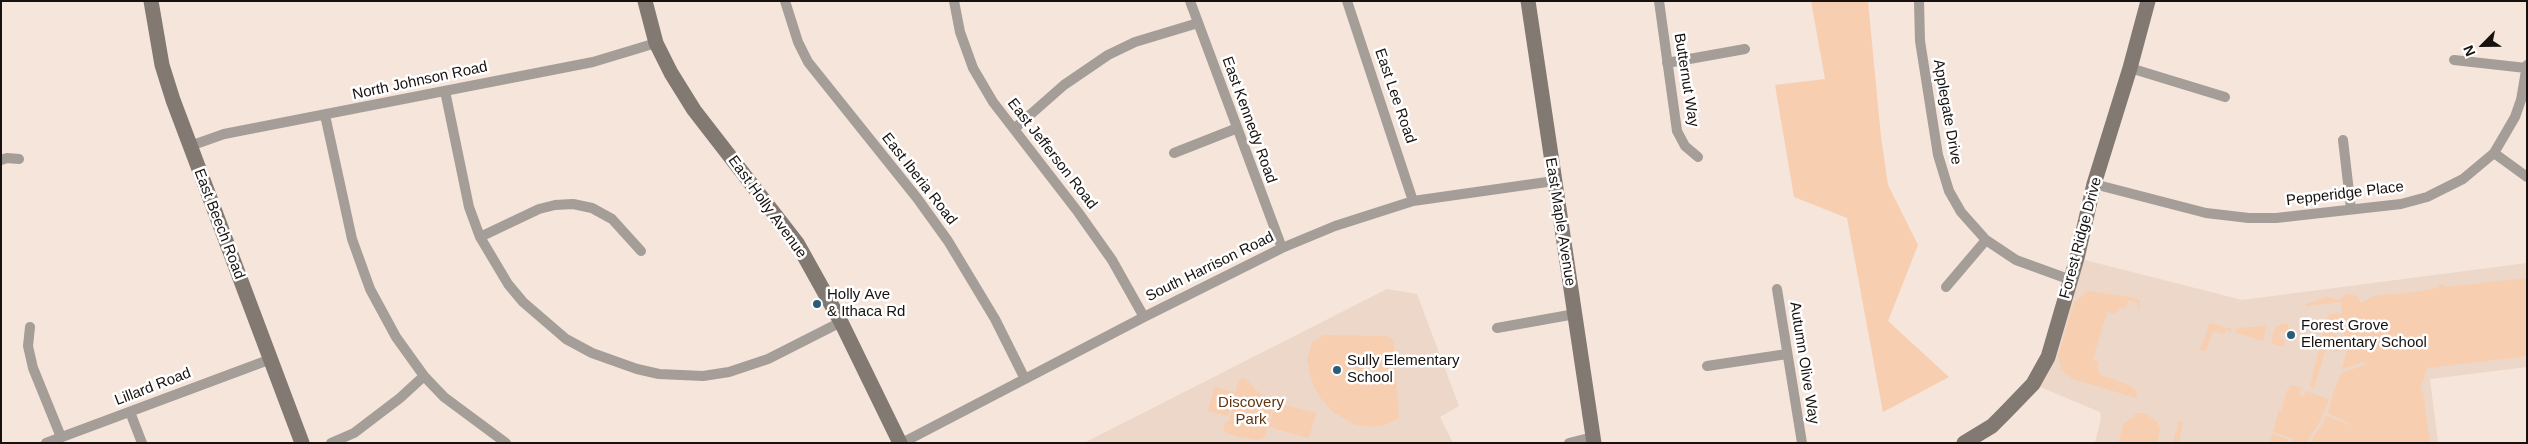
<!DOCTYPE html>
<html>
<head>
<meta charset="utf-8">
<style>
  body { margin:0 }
  #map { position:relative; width:2528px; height:444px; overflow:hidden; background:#f5e5da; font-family:Helvetica,sans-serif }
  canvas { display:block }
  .frame { position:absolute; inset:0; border:2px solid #17120f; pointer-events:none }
  .north { position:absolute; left:2458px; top:20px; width:50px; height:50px; -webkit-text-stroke:4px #fff; paint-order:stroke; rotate:247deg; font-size:14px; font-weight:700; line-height:20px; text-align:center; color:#17120f }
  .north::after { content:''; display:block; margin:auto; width:18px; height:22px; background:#17120f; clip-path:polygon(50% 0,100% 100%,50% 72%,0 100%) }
</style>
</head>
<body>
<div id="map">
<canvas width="2528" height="444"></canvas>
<div class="frame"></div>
<div class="north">N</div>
</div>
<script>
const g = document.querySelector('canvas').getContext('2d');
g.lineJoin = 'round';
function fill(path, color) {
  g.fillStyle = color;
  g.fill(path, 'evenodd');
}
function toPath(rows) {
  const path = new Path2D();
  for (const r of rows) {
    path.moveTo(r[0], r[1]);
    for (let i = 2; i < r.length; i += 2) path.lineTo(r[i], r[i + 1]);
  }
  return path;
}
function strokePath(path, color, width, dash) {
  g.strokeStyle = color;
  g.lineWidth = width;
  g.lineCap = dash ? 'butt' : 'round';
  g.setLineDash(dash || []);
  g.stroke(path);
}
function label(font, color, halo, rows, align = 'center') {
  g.font = font + ' Helvetica,sans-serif';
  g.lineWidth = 5;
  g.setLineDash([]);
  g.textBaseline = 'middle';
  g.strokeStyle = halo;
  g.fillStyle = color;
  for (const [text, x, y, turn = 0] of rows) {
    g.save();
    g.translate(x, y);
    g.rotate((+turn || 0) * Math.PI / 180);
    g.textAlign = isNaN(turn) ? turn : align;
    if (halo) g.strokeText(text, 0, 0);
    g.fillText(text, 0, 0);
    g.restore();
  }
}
fill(toPath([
  [2077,258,2242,300,2527,263,2527,367,2430,379,2438,443,2095,443,2101,418,2100,412,2033,384],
  [1387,289,1417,294,1459,406,1440,417,1453,443,1084,443]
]), '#edd7c8');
fill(toPath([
  [1811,1,1868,1,1881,137,1888,185,1918,245,1888,321,1949,377,1883,412,1847,218,1794,197,1775,85,1825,79],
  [2527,278,2527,356,2427,368,2420,391,2423,391,2430,443,2310,443,2321,425,2320,430,2324,424,2323,423,2326,416,2350,425,2350,424,2328,413,2333,394,2341,373,2365,365,2369,368,2363,362,2342,369,2347,350,2346,338,2339,327,2326,318,2331,314,2342,313,2341,302,2306,306,2306,304,2327,297,2339,300,2347,294,2357,296,2361,303,2374,296,2416,292,2437,288,2441,284,2447,287],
  [2089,291,2135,298,2140,301,2139,311,2137,309,2138,303,2129,300,2126,307,2118,309,2114,314,2107,312,2093,359,2099,362,2097,368,2101,375,2131,386,2137,392,2136,398,2073,379,2059,368,2061,367,2058,357,2074,302,2085,294,2084,292],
  [2210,323,2232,329,2231,332,2226,330,2224,334,2213,331,2206,351,2200,350],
  [2282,324,2287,324,2289,328,2288,332,2281,331,2280,338,2285,340,2283,347,2271,343,2275,328],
  [2266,326,2263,341,2235,332,2238,328],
  [2324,328,2336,335,2340,350,2338,352,2326,348,2314,388,2310,386],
  [1324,335,1387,336,1394,341,1399,418,1387,424,1370,427,1353,424,1332,411,1319,396,1312,382,1307,360,1312,342],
  [1242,378,1247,380,1259,393,1274,401,1265,437,1257,440,1235,436,1223,431,1225,423,1229,421,1238,382],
  [2291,385,2301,388,2300,395,2304,396,2305,391,2329,399,2319,423,2306,443,2290,443,2294,439,2273,432,2279,410,2281,411,2287,390,2289,390],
  [1214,387,1235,392,1228,416,1208,411],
  [1275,403,1316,413,1309,438,1269,427],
  [2137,413,2145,413,2157,422,2160,429,2157,443,2118,443,2124,424],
  [2179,421,2183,422,2179,443,2173,443],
  [2272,434,2288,439,2288,443,2270,442]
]), '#f8ceb1');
strokePath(toPath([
  [785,1,798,42,808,62,917,198,948,241,995,319,1025,379],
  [954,1,960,32,973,68,993,102,1078,212,1112,260,1144,317],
  [1190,1,1282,248],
  [1347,1,1413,201],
  [1659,1,1677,131,1685,146,1698,157],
  [1919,1,1920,41,1938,155,1949,191,1961,212,1986,240,2016,260,2071,280],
  [2454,60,2526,68],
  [1667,63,1745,49],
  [2130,68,2225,97],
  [445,91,469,207,480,237,508,284,523,302,566,339,592,353,637,369,659,374,703,376,729,372,768,359,841,322],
  [325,115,352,239,370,289,396,337,424,376,444,397,506,443],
  [1014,129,1064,85,1108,55,1135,42,1198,23],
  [2343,140,2351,209],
  [190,146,224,134,593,62,656,43],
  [1174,153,1235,129],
  [2494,153,2527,177],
  [1,160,7,158,19,159],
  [2094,184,2206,213,2249,218,2276,218,2401,204,2427,197,2463,179,2494,153,2515,117,2521,100,2527,65],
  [480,237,539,209,555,205,573,204,592,208,612,219,641,251],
  [1946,287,1986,240],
  [1777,289,1802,443],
  [30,327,28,346,33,368,61,437],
  [1497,328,1575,314],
  [1707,366,1787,354],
  [130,412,142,443],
  [46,443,271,359],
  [331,443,354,433,400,398,424,376],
  [902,443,1144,317,1282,248,1335,226,1413,201,1554,181],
  [1569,443,1593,437]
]), '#a49d98', 10);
strokePath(toPath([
  [151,1,162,65,173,100,302,443],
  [645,1,656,43,671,73,694,110,797,243,841,322,900,443],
  [1528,1,1594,443],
  [1964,443,1992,426,2004,414,2033,384,2048,357,2077,258,2094,184,2130,68,2148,1]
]), '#827972', 15);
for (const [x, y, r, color] of [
  [817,304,5,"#295c79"],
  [2291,335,5,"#295c79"],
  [1337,370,5,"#295c79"]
]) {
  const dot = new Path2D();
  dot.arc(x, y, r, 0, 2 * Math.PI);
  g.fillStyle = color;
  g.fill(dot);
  strokePath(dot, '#fff', 2);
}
label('15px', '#17120f', '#fff', [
  ["Butternut Way",1686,80,81],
  ["North Johnson Road",420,81,-12],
  ["East Lee Road",1395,96,71],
  ["Applegate Drive",1947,112,80],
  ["East Kennedy Road",1249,120,70],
  ["East Jefferson Road",1052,154,52],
  ["East Iberia Road",919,179,52],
  ["Pepperidge Place",2345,194,-7],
  ["East Holly Avenue",767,207,54],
  ["East Maple Avenue",1560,222,81],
  ["East Beech Road",219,224,69],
  ["Forest Ridge Drive",2081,238,-75],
  ["South Harrison Road",1210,267,-26],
  ["Autumn Olive Way",1804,363,81],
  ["Lillard Road",153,387,-21]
]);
label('15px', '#17120f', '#fff', [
  ["Holly Ave",827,295],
  ["& Ithaca Rd",827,312],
  ["Forest Grove",2301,326],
  ["Elementary School",2301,343],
  ["Sully Elementary",1347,361],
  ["School",1347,378]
], 'left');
label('15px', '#613611', '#fff', [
  ["Discovery",1251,403],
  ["Park",1251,420]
]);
</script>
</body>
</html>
